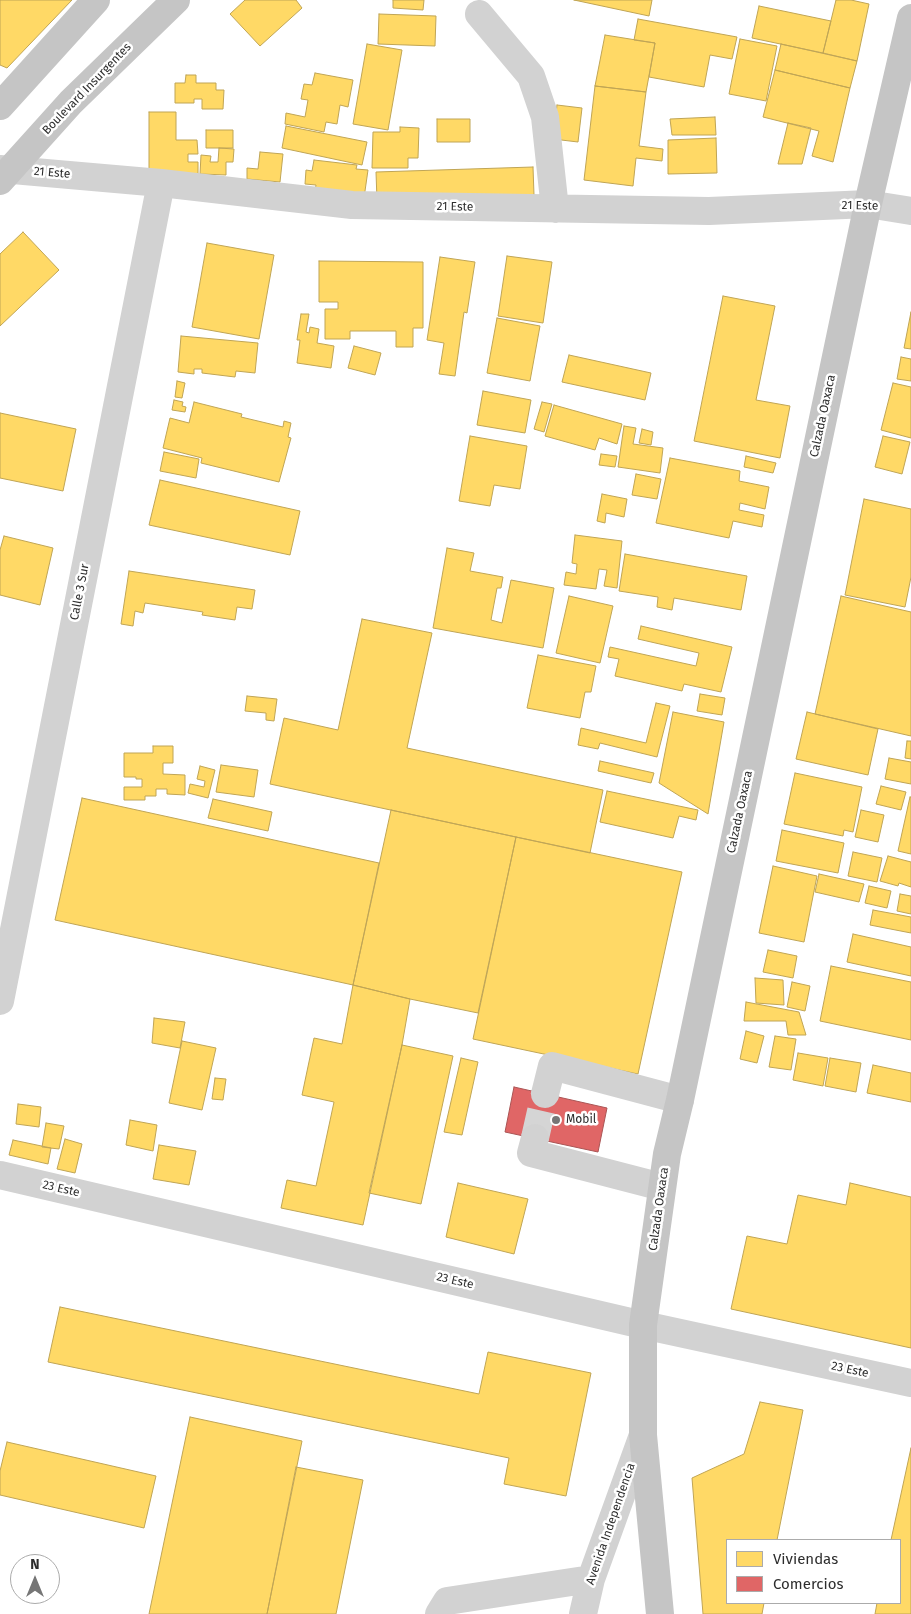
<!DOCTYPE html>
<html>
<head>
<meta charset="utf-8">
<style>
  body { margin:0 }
  #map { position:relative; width:911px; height:1614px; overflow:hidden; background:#fff; font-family:"Fira Sans",sans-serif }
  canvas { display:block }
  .legend { position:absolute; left:726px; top:1539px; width:175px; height:65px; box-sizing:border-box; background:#fff; border:1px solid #ababab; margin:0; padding:6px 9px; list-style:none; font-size:15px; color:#2d2d2d }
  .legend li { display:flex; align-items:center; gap:10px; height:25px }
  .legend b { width:25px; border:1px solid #ababab }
  .north { position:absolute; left:10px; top:1554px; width:50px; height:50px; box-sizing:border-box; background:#fff; border:1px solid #ababab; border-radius:50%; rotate:0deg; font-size:14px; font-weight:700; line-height:20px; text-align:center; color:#2d2d2d }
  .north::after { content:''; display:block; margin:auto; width:18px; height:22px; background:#767676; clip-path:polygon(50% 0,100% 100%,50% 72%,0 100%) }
</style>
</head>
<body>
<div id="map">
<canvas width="911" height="1614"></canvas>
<ul class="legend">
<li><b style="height:14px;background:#ffd966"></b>Viviendas</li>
<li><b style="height:14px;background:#e06666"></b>Comercios</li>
</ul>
<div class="north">N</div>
</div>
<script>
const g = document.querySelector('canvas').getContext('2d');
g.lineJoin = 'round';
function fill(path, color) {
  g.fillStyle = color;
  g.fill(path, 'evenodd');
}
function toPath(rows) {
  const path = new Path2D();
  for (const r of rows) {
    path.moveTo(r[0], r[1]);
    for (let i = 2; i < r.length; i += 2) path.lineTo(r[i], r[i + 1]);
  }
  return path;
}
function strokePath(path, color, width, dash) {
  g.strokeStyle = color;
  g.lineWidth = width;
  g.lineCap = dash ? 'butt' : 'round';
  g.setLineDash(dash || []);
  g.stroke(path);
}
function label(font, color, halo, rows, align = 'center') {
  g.font = font + ' "Fira Sans",sans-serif';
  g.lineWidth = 5;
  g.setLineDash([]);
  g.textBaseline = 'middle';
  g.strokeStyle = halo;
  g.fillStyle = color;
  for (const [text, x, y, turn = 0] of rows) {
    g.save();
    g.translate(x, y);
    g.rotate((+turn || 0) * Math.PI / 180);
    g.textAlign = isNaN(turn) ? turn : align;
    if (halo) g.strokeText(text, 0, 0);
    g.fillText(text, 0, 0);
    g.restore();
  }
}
const homes = toPath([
  [0,0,72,0,7,68,0,65,0,0],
  [245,0,296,0,302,8,260,46,230,14,245,0],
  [393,0,424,0,423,10,393,8,393,0],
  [574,0,652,0,649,16,574,0],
  [836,0,851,0,869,4,857,61,823,53,836,0],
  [759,6,831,21,823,53,752,38,759,6],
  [379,14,436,16,435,46,378,44,379,14],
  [638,19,737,37,732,59,710,55,704,87,649,77,655,43,634,40,638,19],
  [605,35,655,43,646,92,595,86,605,35],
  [740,39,777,46,766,101,729,94,740,39],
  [367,44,402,50,388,130,353,124,367,44],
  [781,44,857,61,850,88,775,70,781,44],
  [775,70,850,88,833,162,812,156,819,131,763,117,775,70],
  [315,73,353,80,348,107,340,105,337,124,326,122,324,132,285,124,286,113,305,117,308,100,301,99,304,84,312,85,315,73],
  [186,75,196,75,196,83,216,83,216,90,224,90,223,109,202,109,202,99,194,99,194,103,175,103,175,83,185,83,186,75],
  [595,86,646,92,639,146,663,149,662,161,636,158,633,186,584,180,595,86],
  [557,105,582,108,578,142,553,139,557,105],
  [149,112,176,112,176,140,197,140,198,154,188,154,188,162,198,162,198,176,149,171,149,112],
  [715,117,716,135,672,135,670,119,715,117],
  [437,119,470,119,470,142,437,142,437,119],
  [788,123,811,128,802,164,778,164,788,123],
  [286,126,367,142,362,165,282,148,286,126],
  [400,127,419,128,418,158,408,158,408,168,372,168,373,132,400,132,400,127],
  [206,130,233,130,233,148,206,148,206,130],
  [716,138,717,173,668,174,668,140,716,138],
  [219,148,234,149,233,162,226,162,226,175,200,174,201,155,211,156,210,162,218,162,219,148],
  [260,152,283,154,280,182,247,179,247,168,258,169,260,152],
  [314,160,357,165,356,169,368,170,364,198,315,191,316,185,305,184,306,170,312,171,314,160],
  [533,167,534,195,377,201,376,172,533,167],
  [23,232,59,270,0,326,0,254,23,232],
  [207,243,274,255,259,339,192,327,207,243],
  [507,256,552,262,543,323,498,316,507,256],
  [440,257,475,262,467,313,464,312,455,376,439,374,444,343,427,340,440,257],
  [319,261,423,262,423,328,413,328,413,347,396,347,396,331,350,331,350,339,325,339,325,309,338,309,338,302,319,302,319,261],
  [723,296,775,306,756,400,790,406,780,458,694,441,723,296],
  [911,312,911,349,904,348,911,312],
  [301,314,309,314,306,332,309,333,310,327,319,329,317,343,334,346,331,368,297,363,300,340,297,340,301,314],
  [497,318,540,326,530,381,487,373,497,318],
  [181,336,258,343,255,373,236,371,235,377,202,373,202,369,194,369,194,374,178,372,181,336],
  [354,346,381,353,375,375,348,368,354,346],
  [569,355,651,373,645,400,562,382,569,355],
  [901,357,911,359,911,381,897,379,901,357],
  [177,381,185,383,182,398,175,397,177,381],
  [893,383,911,387,911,438,881,430,893,383],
  [483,391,531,400,525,433,477,425,483,391],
  [174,400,183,402,182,406,186,407,185,412,172,410,174,400],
  [194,402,242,414,241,417,283,427,284,421,291,423,288,437,291,438,279,482,201,463,202,458,163,448,170,418,189,423,194,402],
  [542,402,552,404,544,432,534,429,542,402],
  [554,405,622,424,617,444,599,438,595,450,545,436,554,405],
  [0,413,76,429,63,491,0,478,0,413],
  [624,426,636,428,633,444,663,448,660,473,618,467,624,426],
  [642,429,653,432,651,445,639,443,642,429],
  [470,436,527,446,520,489,494,485,490,506,459,501,470,436],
  [883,436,910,442,902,474,875,467,883,436],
  [164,452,199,459,196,478,160,471,164,452],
  [601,454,617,456,615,467,599,465,601,454],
  [746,456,776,463,773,473,744,467,746,456],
  [670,458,740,471,739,481,769,487,765,509,740,503,739,510,764,515,762,527,733,521,729,538,656,523,670,458],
  [636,474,661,479,657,499,632,495,636,474],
  [160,480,300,511,290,555,149,525,160,480],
  [602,494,627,499,624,517,606,513,605,523,597,521,602,494],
  [864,499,911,509,911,577,905,607,845,595,864,499],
  [575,535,622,541,617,588,604,586,607,570,599,569,596,589,564,585,566,572,576,574,577,564,572,563,575,535],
  [4,536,53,548,40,605,0,595,0,550,4,536],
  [447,548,474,553,470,571,503,577,501,588,497,588,491,620,502,623,511,580,554,588,543,648,433,628,447,548],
  [625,554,747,576,741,610,674,598,672,610,657,607,658,597,619,591,625,554],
  [129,571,255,590,252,609,237,607,235,620,202,615,203,612,145,603,143,613,135,611,133,626,121,624,129,571],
  [569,596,613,606,600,663,556,653,569,596],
  [841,596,911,612,911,736,815,714,841,596],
  [362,619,432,633,407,748,603,790,590,853,270,784,284,718,338,730,362,619],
  [641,626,732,647,721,692,684,684,682,691,615,676,619,659,608,657,610,647,696,666,699,653,638,639,641,626],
  [538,655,596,666,591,692,585,692,580,718,527,708,538,655],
  [700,694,725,698,722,715,697,711,700,694],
  [247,696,277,699,274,721,266,720,266,713,245,711,247,696],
  [656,703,670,706,657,757,600,743,598,749,578,745,581,728,646,743,656,703],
  [673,712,724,722,708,814,659,783,673,712],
  [807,712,878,729,868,775,796,759,807,712],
  [907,741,911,741,911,759,905,758,907,741],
  [153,746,173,746,173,763,163,763,163,774,185,775,185,795,167,794,167,789,156,789,156,796,145,796,145,800,124,800,124,787,142,787,142,779,136,779,136,777,124,777,124,753,153,753,153,746],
  [889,758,911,762,911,784,885,779,889,758],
  [600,761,654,773,651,783,598,771,600,761],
  [221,765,258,770,254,797,216,792,221,765],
  [200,766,215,770,208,798,188,793,190,784,204,787,205,781,197,779,200,766],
  [795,773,862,787,853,832,844,830,843,836,784,824,795,773],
  [881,786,906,792,901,810,876,804,881,786],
  [607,791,698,810,696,820,679,816,673,838,600,822,607,791],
  [910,797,911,797,911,854,898,851,910,797],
  [82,798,379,863,353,985,55,920,82,798],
  [213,799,272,812,268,831,208,818,213,799],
  [391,810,516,837,478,1013,410,999,353,985,391,810],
  [861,810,884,815,878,842,855,837,861,810],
  [782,830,844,843,838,873,776,861,782,830],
  [516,837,682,872,638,1074,473,1039,516,837],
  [853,852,882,858,877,882,848,876,853,852],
  [888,856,911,862,911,887,899,883,898,886,880,881,888,856],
  [773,866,817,876,804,942,759,933,773,866],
  [819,874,864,884,859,902,815,892,819,874],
  [869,886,891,891,887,908,865,903,869,886],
  [900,894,911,896,911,914,897,911,900,894],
  [873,910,911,917,911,933,870,925,873,910],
  [853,934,911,947,911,976,847,962,853,934],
  [768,950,797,956,793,978,763,972,768,950],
  [831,966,911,982,911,1040,820,1021,831,966],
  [755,978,783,980,784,1005,756,1003,755,978],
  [792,982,810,986,805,1011,787,1007,792,982],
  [353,985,410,999,402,1045,363,1225,281,1208,287,1180,316,1186,334,1102,302,1095,314,1038,342,1044,353,985],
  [746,1002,799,1012,806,1035,788,1035,786,1021,744,1021,746,1002],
  [154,1018,185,1022,180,1048,152,1043,154,1018],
  [746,1031,764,1036,757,1063,740,1059,746,1031],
  [775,1036,796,1039,791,1070,769,1067,775,1036],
  [182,1041,216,1048,202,1110,169,1103,182,1041],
  [402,1045,453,1056,421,1204,369,1193,402,1045],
  [798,1053,828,1058,823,1086,793,1080,798,1053],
  [461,1058,478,1062,462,1135,444,1132,461,1058],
  [830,1058,861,1063,856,1092,825,1086,830,1058],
  [873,1065,911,1073,911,1102,867,1093,873,1065],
  [215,1078,226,1079,223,1100,212,1099,215,1078],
  [18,1104,41,1107,39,1127,16,1124,18,1104],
  [130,1120,157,1125,153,1151,126,1145,130,1120],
  [46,1123,64,1126,59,1149,42,1147,46,1123],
  [65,1139,82,1144,75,1173,57,1169,65,1139],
  [13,1140,51,1148,48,1164,9,1155,13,1140],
  [159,1145,196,1151,189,1185,153,1179,159,1145],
  [458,1183,528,1199,514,1254,446,1237,458,1183],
  [850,1183,911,1197,911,1348,731,1309,747,1236,787,1244,798,1195,846,1205,850,1183],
  [60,1307,479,1394,488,1352,591,1373,566,1496,504,1484,509,1458,48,1362,60,1307],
  [760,1402,803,1410,777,1540,727,1540,727,1603,764,1603,762,1614,703,1614,692,1478,744,1454,760,1402],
  [190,1417,302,1441,267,1614,149,1614,190,1417],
  [7,1442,156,1476,144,1528,0,1495,0,1471,7,1442],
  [911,1448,911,1614,875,1614,877,1603,900,1603,900,1540,891,1540,911,1448],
  [296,1467,363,1480,336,1614,267,1614,296,1467]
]);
fill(homes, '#ffd966');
strokePath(homes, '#c0a555', 1);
const shops = toPath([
  [514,1087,607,1108,598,1152,505,1132,514,1087]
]);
fill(shops, '#e06666');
strokePath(shops, '#a55', 1);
strokePath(toPath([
  [535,1138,545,1094]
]), '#d5d5d5', 28, [28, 14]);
strokePath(toPath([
  [479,14,531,76,545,117,555,209],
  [0,169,161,183,352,205,709,211,868,204,911,211],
  [0,1001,161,183],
  [545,1094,552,1066,680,1100],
  [535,1138,531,1153,662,1187],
  [0,1175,643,1325,911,1383],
  [439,1614,447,1601,591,1579],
  [583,1614,591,1579,643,1435]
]), '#d2d2d2', 28);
strokePath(toPath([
  [0,106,96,0],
  [0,181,71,102,176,0],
  [660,1614,643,1435,643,1325,667,1154,680,1100,868,204,911,18]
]), '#c5c5c5', 28);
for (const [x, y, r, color] of [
  [556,1120,5,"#767676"]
]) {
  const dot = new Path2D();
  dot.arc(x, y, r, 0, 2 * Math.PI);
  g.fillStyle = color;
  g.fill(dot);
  strokePath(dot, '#fff', 2);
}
label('12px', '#2d2d2d', '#fff', [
  ["Boulevard Insurgentes",87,89,-46],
  ["21 Este",52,173,5],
  ["21 Este",860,206,1],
  ["21 Este",455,207,1],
  ["Calzada Oaxaca",823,416,-78],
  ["Calle 3 Sur",80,592,-79],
  ["Calzada Oaxaca",740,812,-78],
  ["23 Este",61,1189,13],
  ["Calzada Oaxaca",659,1209,-82],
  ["23 Este",455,1281,13],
  ["23 Este",850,1370,12],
  ["Avenida Independencia",611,1524,-71]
]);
label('12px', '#2d2d2d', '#fff', [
  ["Mobil",566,1120]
], 'left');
</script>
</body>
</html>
